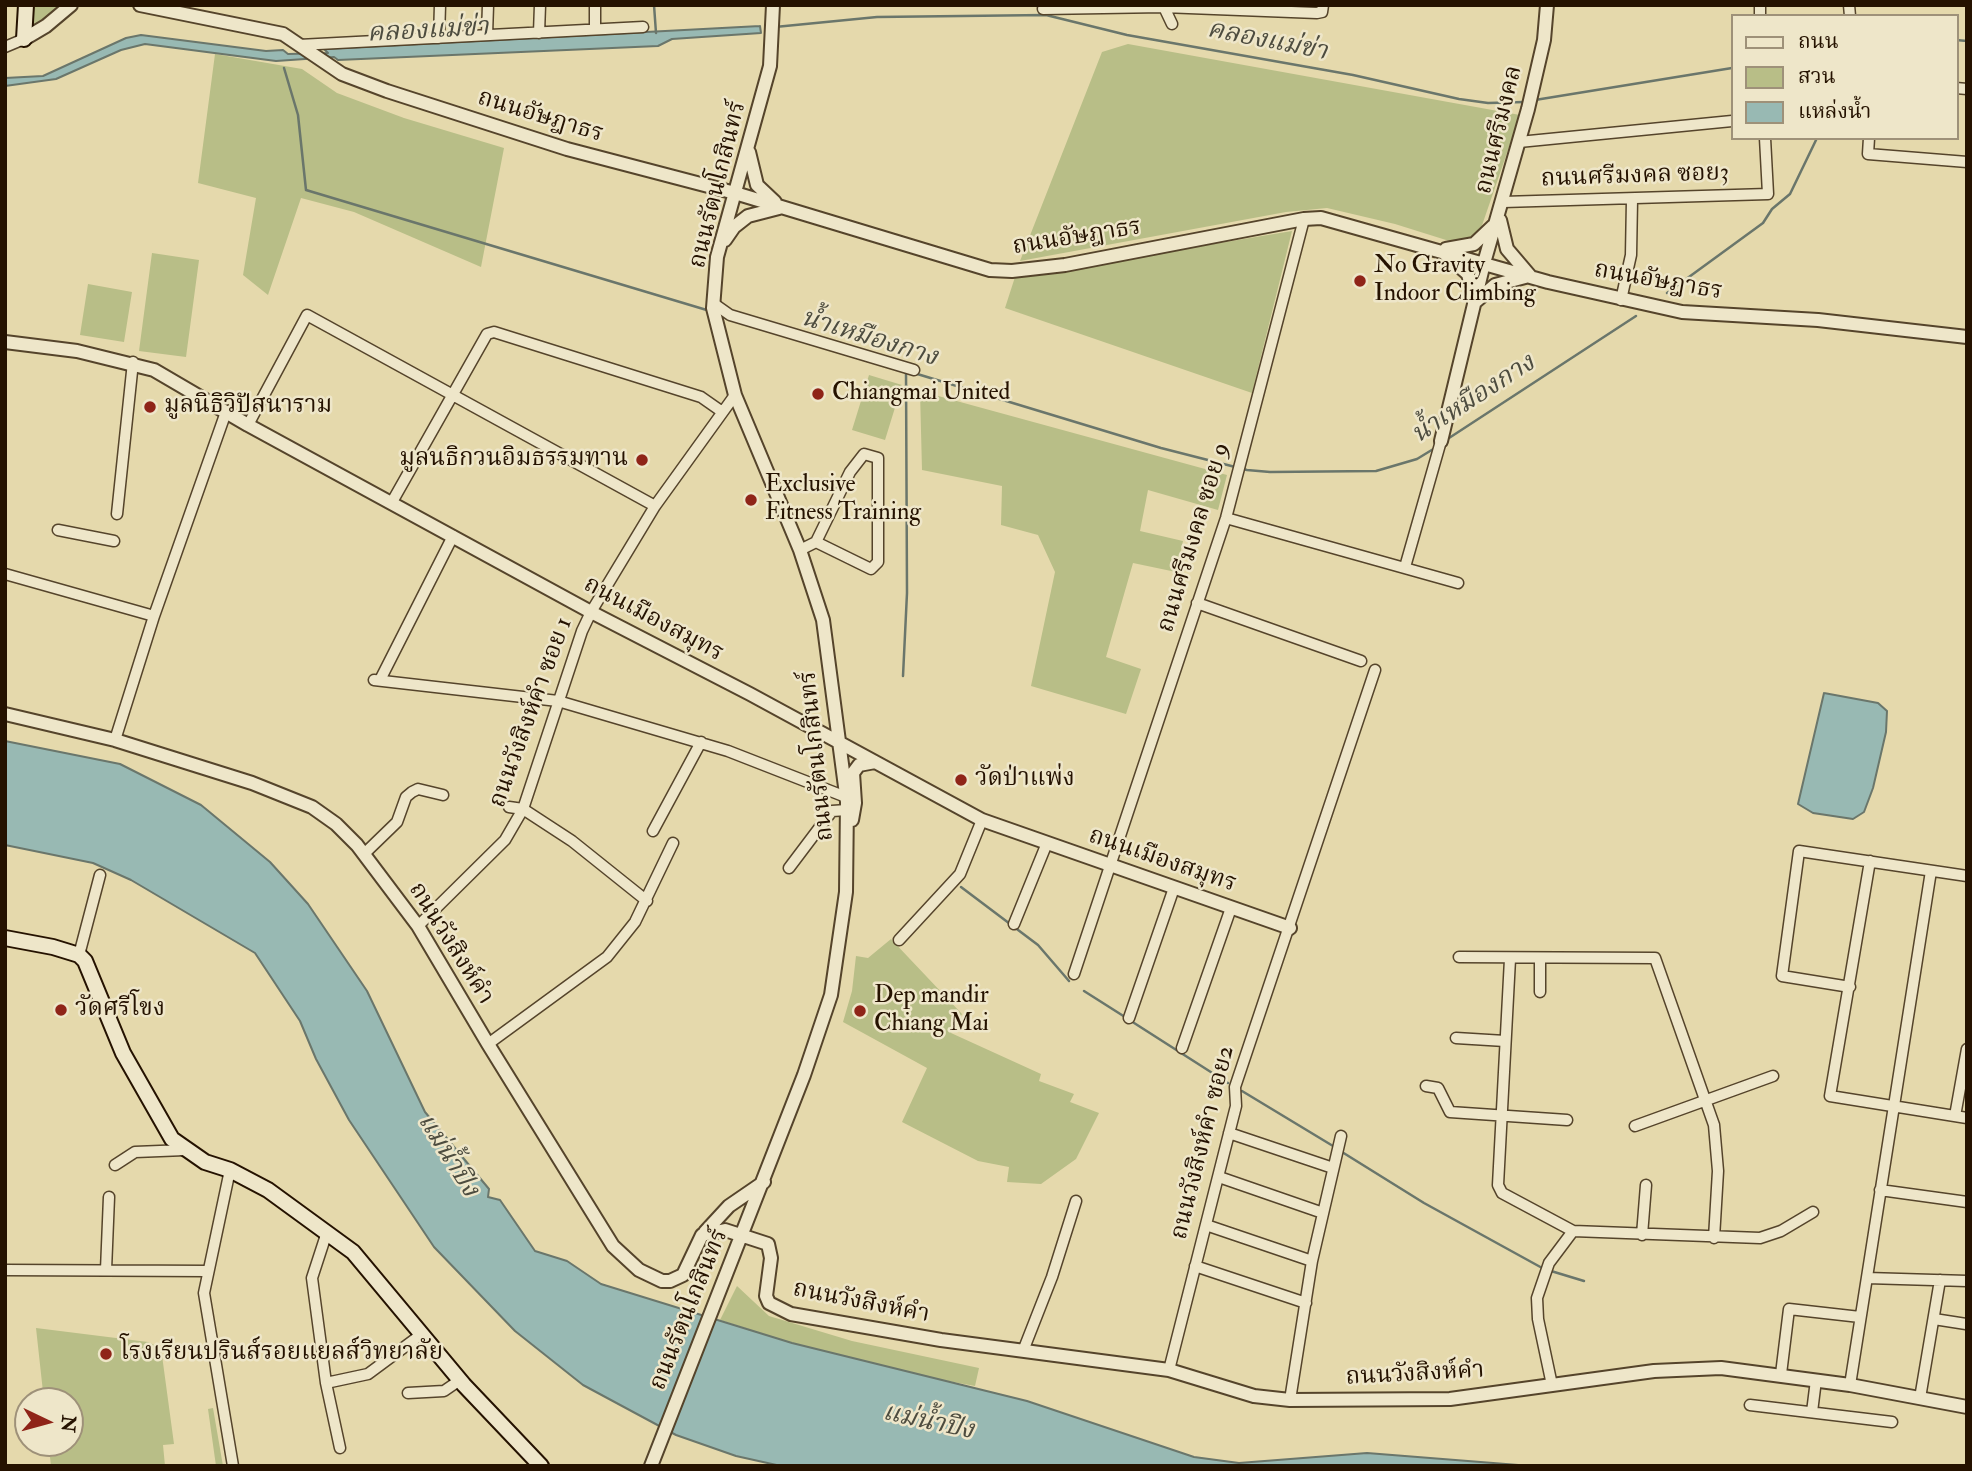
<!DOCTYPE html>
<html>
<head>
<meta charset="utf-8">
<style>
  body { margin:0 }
  #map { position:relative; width:1972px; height:1471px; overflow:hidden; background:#e5d9ac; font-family:"IM FELL Double Pica","Noto Serif Thai",serif }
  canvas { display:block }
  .frame { position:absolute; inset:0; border:7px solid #251200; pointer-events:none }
  .legend { position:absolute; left:1731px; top:14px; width:228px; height:126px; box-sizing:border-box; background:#eee6c9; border:2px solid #9e9179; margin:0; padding:9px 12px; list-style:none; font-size:21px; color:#251200 }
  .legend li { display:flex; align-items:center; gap:14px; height:35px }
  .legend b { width:35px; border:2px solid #9e9179 }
  .north { position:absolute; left:14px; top:1387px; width:70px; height:70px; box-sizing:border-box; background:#eee6c9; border:2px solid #9e9179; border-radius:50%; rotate:95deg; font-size:19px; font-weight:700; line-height:28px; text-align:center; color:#251200 }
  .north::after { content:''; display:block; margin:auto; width:24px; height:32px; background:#8f2418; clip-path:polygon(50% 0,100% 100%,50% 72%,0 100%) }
</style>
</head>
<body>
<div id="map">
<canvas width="1972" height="1471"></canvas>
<div class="frame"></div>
<ul class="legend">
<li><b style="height:9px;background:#eee6c9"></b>ถนน</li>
<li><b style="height:19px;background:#b8be87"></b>สวน</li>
<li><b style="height:19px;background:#98b9b3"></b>แหล่งน้ำ</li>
</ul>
<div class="north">N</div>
</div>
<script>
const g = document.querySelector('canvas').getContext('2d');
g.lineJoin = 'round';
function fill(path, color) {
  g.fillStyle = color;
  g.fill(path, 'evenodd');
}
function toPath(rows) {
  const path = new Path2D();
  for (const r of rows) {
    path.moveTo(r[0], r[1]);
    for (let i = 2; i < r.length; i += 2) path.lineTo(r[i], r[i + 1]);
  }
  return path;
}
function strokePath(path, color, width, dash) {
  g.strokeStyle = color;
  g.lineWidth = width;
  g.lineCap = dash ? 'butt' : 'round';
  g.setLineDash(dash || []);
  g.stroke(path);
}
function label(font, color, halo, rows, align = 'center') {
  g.font = font + ' "IM FELL Double Pica","Noto Serif Thai",serif';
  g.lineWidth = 5;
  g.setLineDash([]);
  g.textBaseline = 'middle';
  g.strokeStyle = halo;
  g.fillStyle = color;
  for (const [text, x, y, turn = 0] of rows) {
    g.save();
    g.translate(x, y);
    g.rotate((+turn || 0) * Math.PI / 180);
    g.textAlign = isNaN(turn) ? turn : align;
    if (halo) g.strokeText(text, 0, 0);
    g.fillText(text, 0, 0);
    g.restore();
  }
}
fill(toPath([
  [30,5,65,5,49,20,29,29],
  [1128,44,1520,115,1478,237,1462,245,1395,224,1327,208,1286,212,1020,261,1102,52],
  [215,54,302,69,337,93,404,118,504,148,481,267,354,212,301,198,268,295,243,275,256,198,198,183],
  [1292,231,1252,393,1005,308,1015,277],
  [152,253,199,260,186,357,139,351],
  [88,284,132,292,124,342,80,335],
  [869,375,902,385,885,440,852,430],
  [920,391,1227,475,1218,510,1148,490,1140,531,1183,541,1176,572,1133,563,1106,657,1141,669,1126,714,1031,686,1055,572,1038,535,1001,525,1002,486,922,470],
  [891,939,962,1014,951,1033,1041,1074,1039,1081,1074,1094,1070,1102,1099,1113,1076,1159,1041,1184,1007,1182,1009,1167,978,1161,902,1122,927,1068,843,1022,852,991,856,956,868,958],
  [737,1286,769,1316,852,1341,979,1368,975,1386,910,1374,792,1343,720,1320],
  [36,1328,148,1342,161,1348,174,1444,163,1445,165,1466,51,1466,50,1457,61,1455,62,1443,70,1443,70,1401,44,1401],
  [213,1408,223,1466,216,1466,208,1409]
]), '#b8be87');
const water = toPath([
  [760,26,761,33,672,39,658,46,338,60,334,57,276,61,145,44,121,50,56,79,5,86,5,78,43,76,126,38,141,35,266,51,283,50,288,54,328,53,324,49,760,26],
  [1824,693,1878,703,1887,711,1886,732,1873,788,1864,812,1853,819,1813,813,1798,804,1824,693],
  [5,741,120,764,201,805,270,862,308,904,367,991,425,1112,489,1189,488,1197,500,1200,535,1251,567,1261,601,1284,792,1343,1027,1401,1194,1457,1239,1463,1367,1453,1531,1466,781,1466,736,1456,676,1435,583,1385,515,1331,434,1247,349,1120,316,1059,300,1021,255,953,131,880,93,863,5,845,5,741]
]);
fill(water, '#98b9b3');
strokePath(water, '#6a766b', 2);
strokePath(toPath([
  [654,5,656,33],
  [775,27,877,17,1046,15,1127,35,1353,75,1459,99,1488,103,1525,102],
  [1956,40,1967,41],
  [284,68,298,115,306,190,710,311],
  [1535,100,1732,68],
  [1667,293,1763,223,1772,209,1790,194,1817,138],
  [914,373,1161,448,1247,470,1270,472,1376,471,1417,459,1435,448],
  [1446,440,1636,316],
  [903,676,907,593,906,372],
  [961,887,1038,945,1069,981],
  [1084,991,1125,1017],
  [1131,1021,1228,1083],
  [1242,1091,1333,1146],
  [1342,1152,1424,1203,1544,1269],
  [1551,1271,1584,1281]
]), '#6a766b', 2.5);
const minor = toPath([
  [1163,5,1172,24],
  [1760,5,1760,16],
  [1849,5,1850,16],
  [1043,9,1163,7,1317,13,1322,12,1323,5],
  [595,28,595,5],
  [539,33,540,5],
  [487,35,488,5],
  [439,38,440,5],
  [299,45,643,27],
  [5,47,24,39],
  [1956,88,1967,89],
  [1869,138,1868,154,1967,162],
  [1519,142,1732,121],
  [1503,202,1768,194,1765,138],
  [1621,300,1631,255,1632,200],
  [713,303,730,315,914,370],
  [248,425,307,315,655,506],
  [392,502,487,334,494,332,701,397,721,411],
  [117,514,133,362],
  [1226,518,1458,583],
  [58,530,114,541],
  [800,550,816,542,850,472,864,454,878,458,878,562,871,569,816,542],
  [1405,567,1441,441],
  [5,574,154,616],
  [1197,603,1361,661],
  [374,680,558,701,728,751,846,797],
  [380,680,453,536],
  [115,740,154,616,226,412],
  [509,807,523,809,572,841,647,901],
  [653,831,701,742],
  [364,854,397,822,406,797,412,792,418,789,443,795],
  [1870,861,1830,1096,1967,1118],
  [789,868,832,811,847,810],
  [1014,924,1047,843],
  [418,926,505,840,523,809,582,631,591,612,655,506,735,395],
  [899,940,960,874,982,820],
  [79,955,100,875],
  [1459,957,1655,958,1714,1125,1718,1171,1714,1238],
  [1540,958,1540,992],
  [1510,959,1498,1185,1502,1193,1573,1231],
  [1074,974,1226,518,1304,219],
  [1850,987,1782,976,1799,851,1967,876],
  [1129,1018,1174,888],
  [1456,1038,1505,1041],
  [488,1044,607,957,635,922,673,843],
  [1182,1048,1231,908],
  [1426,1086,1438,1088,1450,1112,1567,1120],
  [1955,1116,1967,1049],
  [1635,1126,1773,1076],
  [1229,1133,1333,1168],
  [115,1165,135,1152,185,1150],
  [230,1170,204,1293,233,1466],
  [1219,1177,1323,1213],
  [1880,1190,1967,1202],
  [1206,1225,1312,1261],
  [1642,1235,1646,1185],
  [1195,1266,1306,1303],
  [5,1270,208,1271],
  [106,1270,109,1197],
  [1867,1278,1967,1281],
  [1934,1319,1966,1324],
  [1023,1351,1052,1277,1076,1201],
  [1169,1370,1236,1106,1235,1087,1375,670],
  [1781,1374,1789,1309,1860,1317],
  [326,1383,312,1278,327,1232],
  [1552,1385,1538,1319,1537,1298,1549,1263,1573,1231,1760,1238,1781,1231,1813,1212],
  [1850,1385,1931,871],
  [408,1393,444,1391,460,1380],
  [1920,1398,1940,1280],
  [1290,1400,1312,1261,1341,1136],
  [1750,1405,1892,1422],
  [1812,1412,1816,1380],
  [340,1448,326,1383,368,1374,422,1334]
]);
const tertiary = toPath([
  [140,5,283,34,342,74,387,91,567,149,735,193,990,270,1012,271,1065,265,1304,219,1321,218,1548,282,1682,312,1818,320,1967,337],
  [24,39,46,26,71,5],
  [749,152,757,185,775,202],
  [1500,220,1507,249,1530,276],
  [725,240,734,227,748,216,779,208],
  [1446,249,1474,244,1493,226],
  [1446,255,1468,274,1473,296],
  [1474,303,1495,285,1529,276],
  [5,342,77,351,154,370,248,425,591,612,750,694,982,820,1290,928],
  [1441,441,1484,263,1528,109,1544,40,1547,5],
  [5,714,115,740,252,783,312,807,336,824,357,845,418,926,488,1044,613,1246,639,1270,662,1281,670,1281,683,1275,702,1235,725,1230,768,1244,771,1258,766,1296,769,1303,791,1314,941,1340,1169,1370,1254,1396,1290,1400,1450,1399,1654,1371,1721,1368,1850,1385,1967,1407],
  [852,820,855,803,853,773,859,765,875,762],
  [705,1232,729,1206,764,1182],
  [651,1466,804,1075,831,995,846,892,847,802,823,620,800,550,735,395,713,308,717,257,770,66,773,5]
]);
const secondary = toPath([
  [24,39,26,5],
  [5,938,53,947,79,955,85,961,123,1053,172,1139,205,1162,230,1170,268,1190,353,1252,464,1385,541,1466]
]);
strokePath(minor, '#55442b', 13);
strokePath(tertiary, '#55442b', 16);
strokePath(secondary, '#251200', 18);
strokePath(minor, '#eee6c9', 10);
strokePath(tertiary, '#eee6c9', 12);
strokePath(secondary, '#eee6c9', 14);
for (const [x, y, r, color] of [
  [1360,281,7,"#8f2418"],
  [818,394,7,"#8f2418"],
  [150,407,7,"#8f2418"],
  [642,460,7,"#8f2418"],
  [751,500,7,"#8f2418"],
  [961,780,7,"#8f2418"],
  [61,1010,7,"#8f2418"],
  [860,1011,7,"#8f2418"],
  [106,1354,7,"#8f2418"]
]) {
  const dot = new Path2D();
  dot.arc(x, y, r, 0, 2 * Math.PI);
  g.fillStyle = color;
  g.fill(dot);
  strokePath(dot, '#eee6c9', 2.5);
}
label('24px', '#251200', '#eee6c9', [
  ["ถนนอัษฎาธร",540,117,17],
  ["ถนนศรีมงคล",1500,130,-76],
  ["ถนนศรีมงคล ซอย3",1635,177,-2],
  ["ถนนรัตนโกสินทร์",719,185,-76],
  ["ถนนอัษฎาธร",1077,238,-9],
  ["ถนนอัษฎาธร",1658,282,10],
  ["ถนนศรีมงคล ซอย 9",1195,538,-73],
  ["ถนนเมืองสมุทร",653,620,28],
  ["ถนนวังสิงห์คำ ซอย 1",532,713,-70],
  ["ถนนรัตนโกสินทร์",818,756,-96],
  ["ถนนเมืองสมุทร",1162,861,19],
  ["ถนนวังสิงห์คำ",450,944,58],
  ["ถนนวังสิงห์คำ ซอย2",1204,1143,-76],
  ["ถนนวังสิงห์คำ",861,1303,11],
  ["ถนนรัตนโกสินทร์",690,1310,-68],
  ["ถนนวังสิงห์คำ",1415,1375,-3]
]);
label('24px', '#251200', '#eee6c9', [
  ["No Gravity",1374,267],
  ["Indoor Climbing",1374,295],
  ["Chiangmai United",832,394],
  ["มูลนิธิวิปัสนาราม",164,407],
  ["มูลนธิกวนอิมธรรมทาน",628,460,"right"],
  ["Exclusive",765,486],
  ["Fitness Training",765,514],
  ["วัดป่าแพ่ง",975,780],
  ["Dep mandir",874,997],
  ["Chiang Mai",874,1025],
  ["วัดศรีโขง",75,1010],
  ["โรงเรียนปรินส์รอยแยลส์วิทยาลัย",120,1354]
], 'left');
label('italic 26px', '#4d4c3f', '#eee6c9', [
  ["คลองแม่ข่า",428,32,-3],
  ["คลองแม่ข่า",1267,42,11],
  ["น้ำเหมืองกาง",869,339,17],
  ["น้ำเหมืองกาง",1474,400,-33],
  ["แม่น้ำปิง",447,1156,58],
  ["แม่น้ำปิง",928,1423,12]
]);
</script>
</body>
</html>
